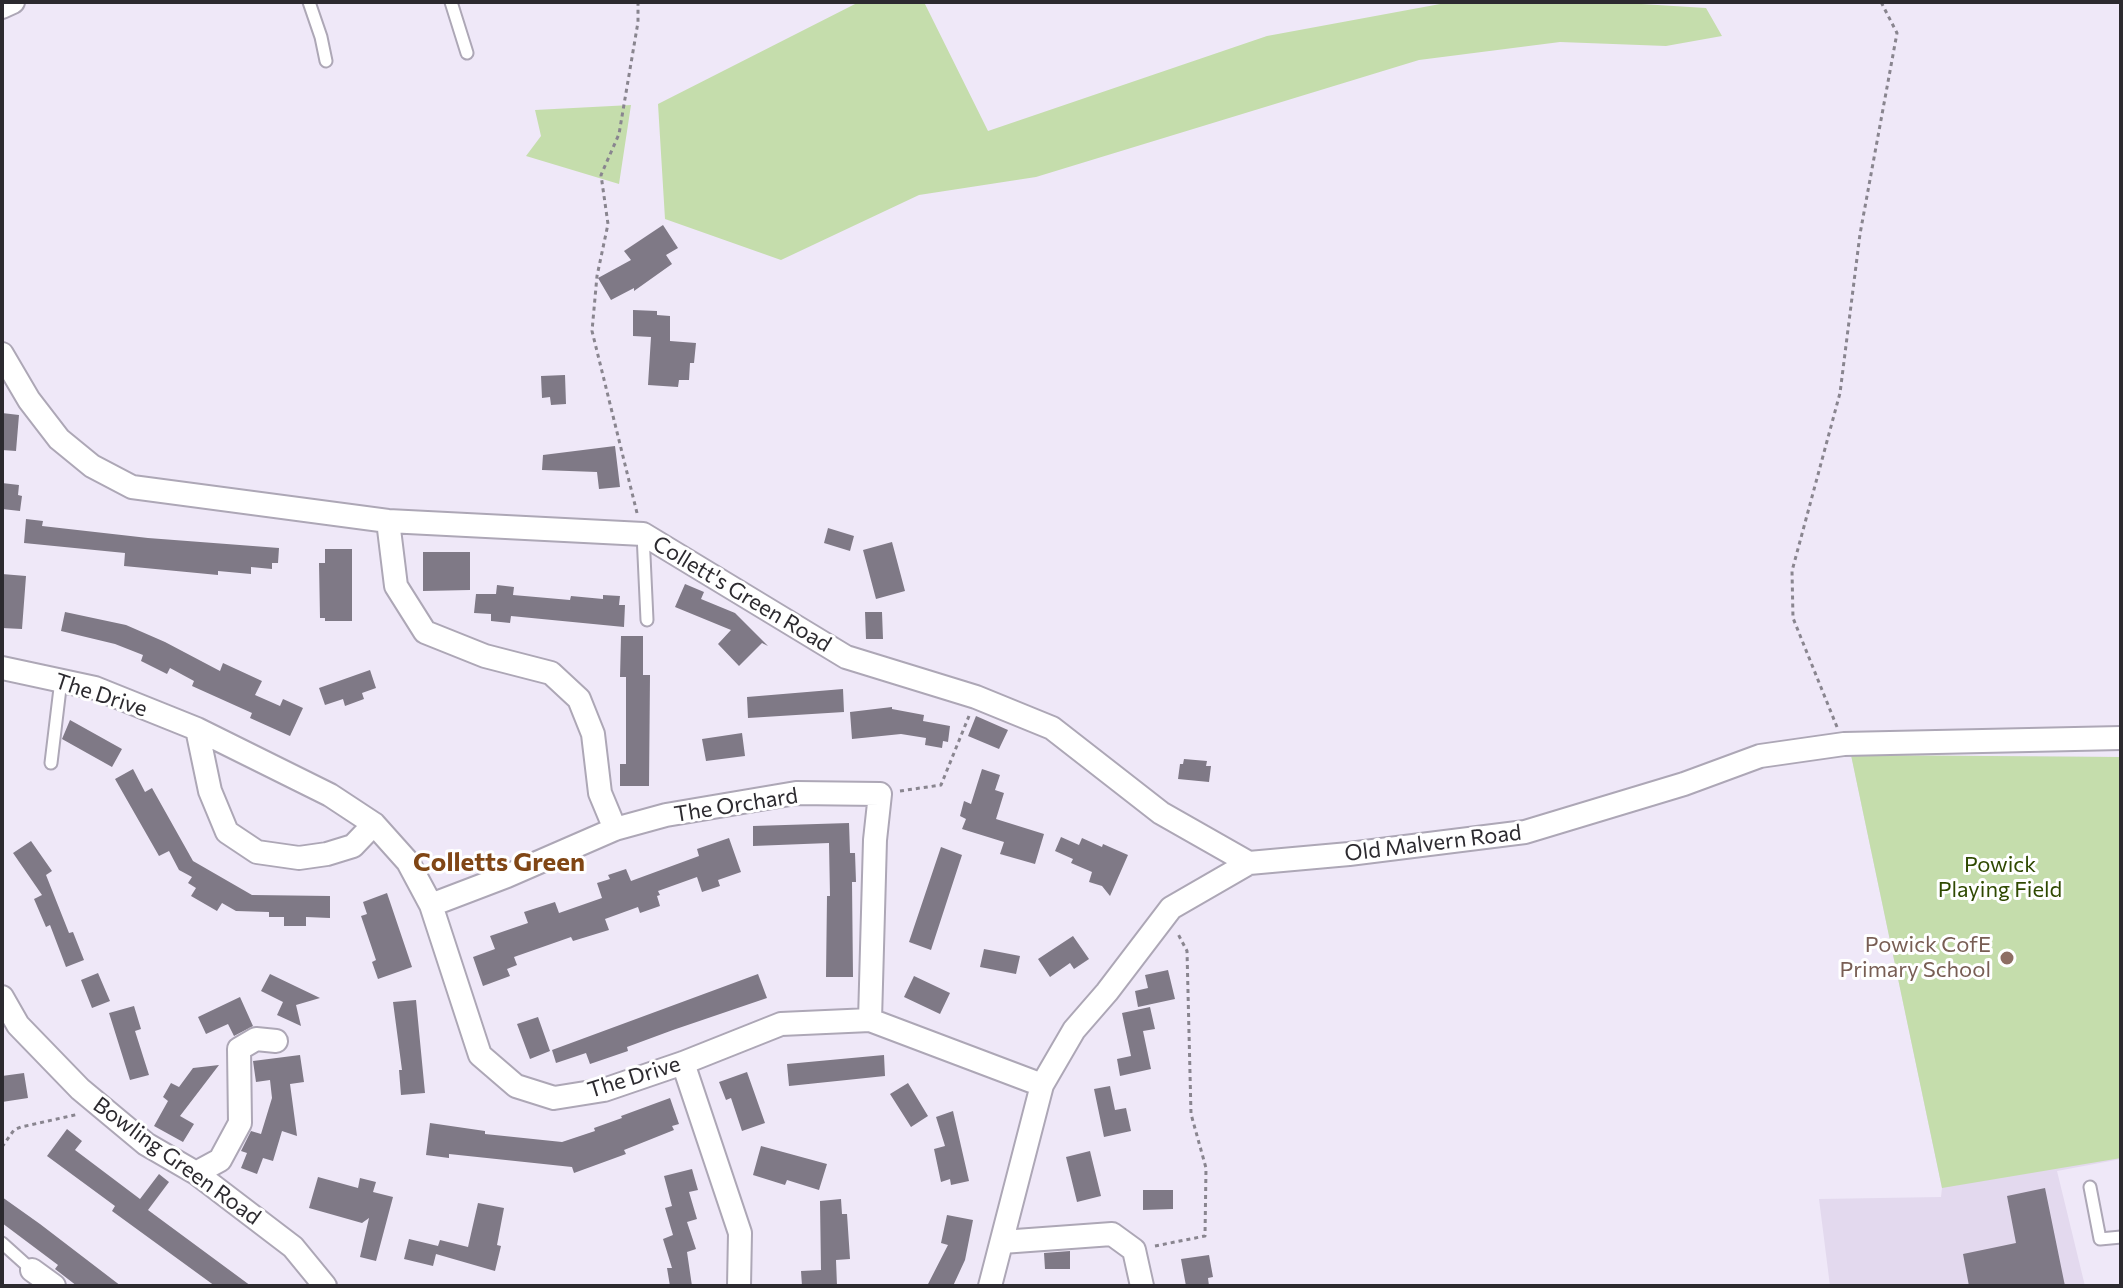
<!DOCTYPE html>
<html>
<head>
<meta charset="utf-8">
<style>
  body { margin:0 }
  #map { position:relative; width:2123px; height:1288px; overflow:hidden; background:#efe8f8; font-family:Commissioner,sans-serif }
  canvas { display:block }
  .frame { position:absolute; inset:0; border:4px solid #2c2a2f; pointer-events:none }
</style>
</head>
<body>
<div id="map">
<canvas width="2123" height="1288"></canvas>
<div class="frame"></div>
</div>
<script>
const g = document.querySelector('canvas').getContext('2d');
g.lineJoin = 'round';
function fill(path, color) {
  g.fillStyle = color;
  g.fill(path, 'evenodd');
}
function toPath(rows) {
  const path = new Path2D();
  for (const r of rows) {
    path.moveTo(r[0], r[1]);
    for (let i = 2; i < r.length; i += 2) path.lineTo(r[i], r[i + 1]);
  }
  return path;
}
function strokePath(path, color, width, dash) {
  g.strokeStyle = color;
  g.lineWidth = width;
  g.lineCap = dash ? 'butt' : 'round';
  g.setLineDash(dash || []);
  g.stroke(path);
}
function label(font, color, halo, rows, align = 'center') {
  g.font = font + ' Commissioner,sans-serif';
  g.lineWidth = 6;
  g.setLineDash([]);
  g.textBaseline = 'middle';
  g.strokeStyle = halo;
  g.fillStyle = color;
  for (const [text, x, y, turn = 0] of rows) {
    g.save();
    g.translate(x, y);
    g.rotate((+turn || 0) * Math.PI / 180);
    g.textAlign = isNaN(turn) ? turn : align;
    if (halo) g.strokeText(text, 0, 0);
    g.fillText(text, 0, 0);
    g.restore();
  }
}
fill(toPath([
  [1851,755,2121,757,2121,1159,2057,1171,2085,1286,1830,1286,1819,1199,1941,1197,1942,1188]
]), '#e3d9ee');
fill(toPath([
  [859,2,924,2,988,131,1267,36,1451,2,1609,2,1706,8,1722,36,1666,46,1560,42,1419,60,1036,177,919,195,781,260,665,219,658,104],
  [631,105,619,184,526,156,541,136,535,110],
  [1851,755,2121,757,2121,1158,1942,1188]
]), '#c5ddac');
fill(toPath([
  [663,225,678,248,666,255,672,264,634,291,634,288,611,300,598,278,631,260,624,251],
  [633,310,657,311,657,315,670,316,670,341,696,343,694,363,690,363,689,380,679,380,678,387,648,385,651,337,633,336],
  [565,375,566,404,551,405,550,397,542,398,541,376],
  [2,413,19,415,16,451,2,450],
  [615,446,620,487,599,489,597,472,542,470,543,455],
  [2,483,19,485,18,495,22,496,20,511,2,509],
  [26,519,43,521,42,526,148,538,279,548,278,563,272,563,272,569,251,567,251,574,218,571,218,575,124,566,125,553,24,543],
  [828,528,854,536,850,551,824,543],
  [892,542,905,591,876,599,863,550],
  [325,549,352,549,352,621,325,621,325,618,320,618,319,563,325,563],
  [423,552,470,552,470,590,423,591],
  [2,574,26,576,22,629,2,628],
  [685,584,704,592,701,599,735,613,768,646,762,643,739,666,718,644,731,630,675,607],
  [497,585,514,587,513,595,570,600,571,596,603,599,603,595,620,596,619,605,625,605,624,627,511,616,510,623,491,621,491,614,474,613,476,594,496,594],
  [65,612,126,625,165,642,220,671,223,663,262,681,255,695,280,706,283,699,303,708,290,736,250,718,252,713,192,686,194,681,170,668,167,674,141,661,143,655,115,644,61,631],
  [865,612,882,612,883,639,866,639],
  [621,636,643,636,643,675,650,675,649,786,620,786,620,764,626,764,626,677,620,677],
  [370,670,376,688,362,693,364,699,345,706,343,699,325,705,319,688],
  [843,689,844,712,748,718,747,697],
  [892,707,892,709,924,715,923,721,950,726,948,742,943,741,942,748,925,745,926,738,901,734,852,739,850,712],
  [976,716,1008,730,999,749,968,736],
  [70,720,122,749,112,767,62,739],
  [742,733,745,756,706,761,702,739],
  [1184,759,1207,761,1206,766,1211,766,1209,782,1178,779,1180,764,1183,764],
  [133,769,145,792,152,788,193,861,252,895,330,896,330,918,306,917,306,926,284,926,284,917,269,917,269,912,236,911,222,903,217,911,191,896,196,888,188,883,192,877,179,870,169,851,159,856,115,779],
  [982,769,1000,775,995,790,1004,793,996,819,1044,834,1035,864,1000,854,1004,842,962,829,966,819,960,816,964,801,971,804],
  [849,823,850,853,855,853,856,882,852,882,853,977,826,977,827,896,830,896,829,843,753,846,753,826],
  [1061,837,1079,845,1082,838,1102,847,1103,844,1128,855,1110,896,1102,886,1089,882,1092,872,1071,863,1073,859,1055,851],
  [729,838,741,872,718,880,720,886,702,892,697,877,658,891,660,895,657,896,660,906,640,913,638,907,605,919,609,930,573,941,571,937,514,957,517,965,507,969,510,976,483,986,473,957,495,949,490,936,528,923,524,912,555,902,559,913,602,898,597,883,610,879,608,875,626,869,631,881,699,856,697,849],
  [31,841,52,871,46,875,69,933,73,932,84,960,66,967,50,925,46,927,34,899,42,895,13,853],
  [941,847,962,855,931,950,909,942],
  [387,893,412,967,378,979,372,962,376,960,361,916,367,914,363,902],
  [1073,936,1089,959,1074,969,1070,963,1050,977,1038,959],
  [984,949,1020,956,1016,974,980,967],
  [1168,970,1175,999,1138,1007,1135,991,1148,988,1145,975],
  [98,973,110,1001,92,1008,81,980],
  [270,974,320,998,296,1005,301,1026,277,1015,283,1002,261,991],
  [758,974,767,998,673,1030,627,1047,628,1051,590,1064,586,1053,556,1063,552,1050],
  [914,976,950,993,940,1014,904,997],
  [240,997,253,1026,234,1036,228,1024,206,1034,198,1017],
  [416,1000,425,1093,401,1095,399,1070,402,1070,393,1002],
  [134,1006,141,1029,135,1031,149,1075,130,1080,109,1013],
  [1150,1007,1155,1029,1143,1031,1151,1069,1120,1076,1117,1059,1131,1056,1122,1013],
  [538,1017,550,1051,530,1059,517,1024],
  [300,1055,304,1082,290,1084,297,1136,282,1131,273,1161,263,1158,257,1174,241,1168,247,1153,241,1151,251,1131,261,1134,272,1098,270,1080,256,1082,253,1061],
  [884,1055,885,1076,789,1086,787,1064],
  [219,1065,180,1116,194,1124,183,1142,154,1126,168,1101,163,1097,171,1083,179,1087,193,1068],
  [747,1072,765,1123,742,1131,731,1098,726,1100,719,1082],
  [24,1073,28,1098,2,1102,2,1076],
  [908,1083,928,1116,911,1127,890,1094],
  [1110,1086,1115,1110,1126,1108,1131,1131,1104,1137,1094,1089],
  [670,1098,679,1124,672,1126,674,1130,624,1150,626,1154,574,1173,572,1167,449,1154,449,1158,426,1155,430,1123,485,1131,485,1134,562,1142,595,1131,594,1128,622,1118,621,1116],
  [953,1111,969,1181,951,1185,950,1179,941,1182,934,1149,945,1146,936,1117],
  [67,1129,82,1141,75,1150,140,1199,159,1174,169,1182,148,1210,251,1286,215,1286,112,1211,115,1206,47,1156],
  [761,1146,827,1164,819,1190,787,1180,785,1185,753,1175],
  [1090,1151,1101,1196,1077,1202,1066,1157],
  [692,1169,698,1190,689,1192,697,1219,687,1222,696,1249,687,1252,692,1286,670,1286,667,1268,672,1268,663,1239,673,1235,665,1208,672,1206,664,1176],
  [318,1177,358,1188,360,1178,376,1182,373,1192,393,1197,376,1261,360,1257,369,1218,362,1223,309,1208],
  [2045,1188,2065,1286,1969,1286,1963,1254,2016,1243,2007,1196],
  [1143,1190,1173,1190,1173,1209,1143,1210],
  [2,1197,40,1224,121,1286,77,1286,55,1269,58,1265,2,1223],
  [841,1199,842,1214,847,1214,850,1259,836,1260,837,1286,802,1286,801,1271,821,1270,820,1201],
  [478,1203,504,1208,497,1245,501,1246,495,1271,436,1254,433,1266,404,1259,409,1239,438,1246,440,1240,468,1247],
  [947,1215,973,1220,965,1260,953,1286,927,1286,948,1245,941,1243],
  [1070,1251,1070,1269,1045,1269,1044,1253],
  [1209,1255,1213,1277,1208,1278,1209,1286,1186,1286,1181,1259]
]), '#7f7986');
const service = toPath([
  [309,2,321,37,326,61],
  [451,2,467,53],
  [643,534,647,620],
  [51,763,61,680],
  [2090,1187,2100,1239,2121,1237],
  [2,1243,32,1270]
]);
const minor = toPath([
  [2,7,13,2],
  [2,354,29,400,59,439,92,466,132,487,388,521,643,534,846,657,976,697,1052,728,1161,813,1249,863],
  [388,521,396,586,425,632,485,656,551,673,579,699,593,734,600,793,615,829],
  [2,668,95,688,197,729,330,795,374,824,408,862,431,905,480,1055,516,1086,554,1098,604,1090,683,1063,781,1024,870,1020,1042,1085],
  [197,729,210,791,227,832,257,852,299,858,327,854,353,846,374,824],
  [431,905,507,876,615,829,666,815,796,793,880,794,875,840,870,1020],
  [2,997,18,1025,80,1089,146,1144,196,1173,293,1247,325,1286],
  [683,1063,740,1233,739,1286],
  [196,1173,220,1160,240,1123,239,1049,256,1039,276,1041],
  [1002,1242,1112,1234,1134,1250,1142,1286],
  [32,1270,54,1286],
  [990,1286,1042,1085,1074,1030,1107,992,1171,908,1249,863,1349,854,1525,832,1684,784,1760,756,1844,744,2121,738]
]);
strokePath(service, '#ada7b6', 15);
strokePath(minor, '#ada7b6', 26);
strokePath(toPath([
  [637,513,592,331,597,276,608,224,601,175,619,134,638,22,638,2],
  [1837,727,1793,618,1792,571,1840,393,1860,234,1897,33,1881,2],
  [900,791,941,785,969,716],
  [2,1147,14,1130,21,1127,79,1114],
  [1155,1246,1205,1236,1206,1168,1191,1114,1187,951,1177,932]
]), '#89858f', 3, [4, 4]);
strokePath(service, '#fff', 11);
strokePath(minor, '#fff', 22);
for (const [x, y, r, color] of [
  [2007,958,8,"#8d6e63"]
]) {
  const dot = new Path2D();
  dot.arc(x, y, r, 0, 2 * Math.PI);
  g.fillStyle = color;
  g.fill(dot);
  strokePath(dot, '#fff', 3);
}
label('22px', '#2c2a2f', '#fff', [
  ["Collett's Green Road",742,594,31],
  ["The Drive",101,695,18],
  ["The Orchard",736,805,-9],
  ["Old Malvern Road",1433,843,-7],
  ["The Drive",634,1077,-17],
  ["Bowling Green Road",177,1161,36]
]);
label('22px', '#2f4901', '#fff', [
  ["Powick",2000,865],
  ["Playing Field",2000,890]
]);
label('22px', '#785e54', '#fff', [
  ["Powick CofE",1991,945],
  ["Primary School",1991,970]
], 'right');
label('bold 26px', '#804615', '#fff', [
  ["Colletts Green",499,862]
]);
</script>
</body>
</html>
